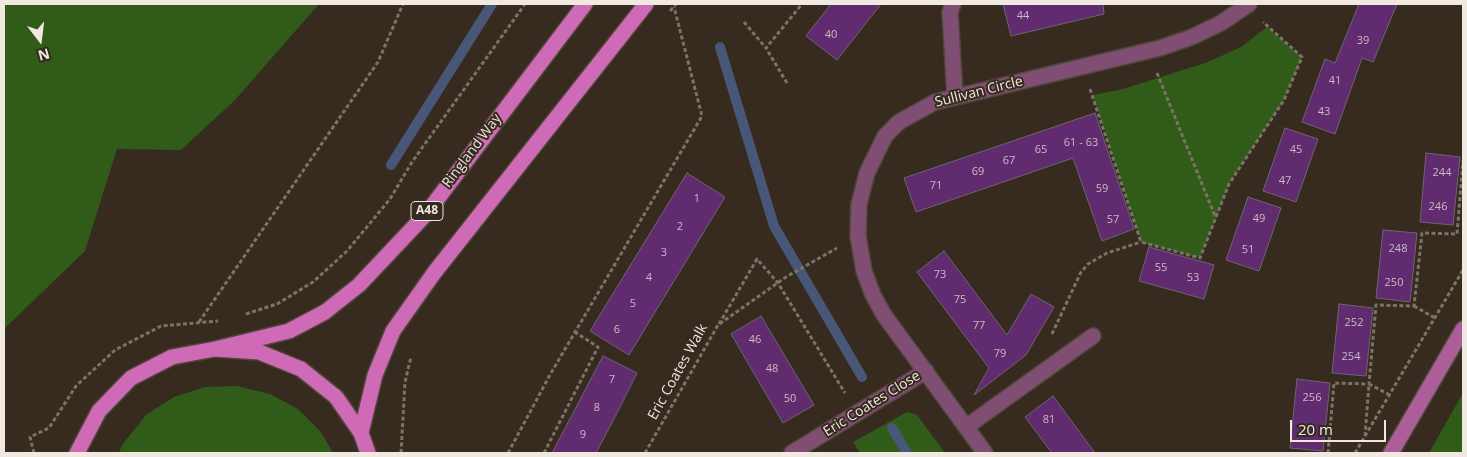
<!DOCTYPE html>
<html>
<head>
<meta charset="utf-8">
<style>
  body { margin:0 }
  #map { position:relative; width:1467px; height:457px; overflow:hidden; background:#362b1e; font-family:"Open Sans",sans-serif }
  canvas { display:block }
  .frame { position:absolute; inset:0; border:5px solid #f0e9e1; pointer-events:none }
  .north { position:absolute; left:15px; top:15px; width:50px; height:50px; -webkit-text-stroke:4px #362b1e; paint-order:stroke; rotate:165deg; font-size:14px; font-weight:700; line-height:20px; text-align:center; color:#f0e9e1 }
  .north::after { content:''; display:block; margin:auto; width:18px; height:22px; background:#f0e9e1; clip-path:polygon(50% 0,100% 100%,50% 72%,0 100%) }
  .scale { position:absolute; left:1290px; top:420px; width:96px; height:22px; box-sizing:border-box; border:2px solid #f0e9e1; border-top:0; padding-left:6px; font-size:15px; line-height:18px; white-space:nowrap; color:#f0e9e1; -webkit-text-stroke:4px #362b1e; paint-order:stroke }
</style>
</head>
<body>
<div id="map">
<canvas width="1467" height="457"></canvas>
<div class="frame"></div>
<div class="north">N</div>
<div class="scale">20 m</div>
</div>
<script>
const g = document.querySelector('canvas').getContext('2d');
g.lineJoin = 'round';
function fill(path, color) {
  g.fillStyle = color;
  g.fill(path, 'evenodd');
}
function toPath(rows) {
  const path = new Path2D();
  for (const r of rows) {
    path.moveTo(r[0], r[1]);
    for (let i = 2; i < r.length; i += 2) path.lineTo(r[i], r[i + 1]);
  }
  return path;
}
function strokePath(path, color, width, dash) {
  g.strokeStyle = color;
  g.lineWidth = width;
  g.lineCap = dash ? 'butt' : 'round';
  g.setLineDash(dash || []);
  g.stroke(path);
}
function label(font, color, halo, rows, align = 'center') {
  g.font = font + ' "Open Sans",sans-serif';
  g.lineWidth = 4;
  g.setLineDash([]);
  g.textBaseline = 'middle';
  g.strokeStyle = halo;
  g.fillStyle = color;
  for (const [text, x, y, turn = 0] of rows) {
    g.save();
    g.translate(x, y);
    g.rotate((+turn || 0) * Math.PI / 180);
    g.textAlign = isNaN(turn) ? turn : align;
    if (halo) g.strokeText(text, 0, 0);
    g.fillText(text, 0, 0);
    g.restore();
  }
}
fill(toPath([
  [4,4,319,4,235,100,181,150,117,149,85,251,4,329],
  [1267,27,1302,57,1284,100,1229,184,1200,258,1141,242,1093,95,1123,89,1208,62,1241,47],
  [237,386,270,394,298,409,321,432,333,453,119,453,122,445,146,415,174,397,205,387],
  [1463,393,1463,453,1429,453],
  [907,412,917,415,945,453,860,453,853,442]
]), '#315b19');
strokePath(toPath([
  [720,47,774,226,862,377],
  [391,165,492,4],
  [892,428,907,453]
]), '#485778', 10);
const building = toPath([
  [831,4,881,4,837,60,806,36,831,4],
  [1003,4,1103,4,1104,14,1011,36,1003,4],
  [1359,4,1397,4,1373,62,1362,58,1335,134,1302,122,1325,59,1335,63,1359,4],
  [1095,113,1134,229,1102,241,1073,158,916,212,904,178,1095,113],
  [1285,128,1318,139,1296,202,1263,191,1285,128],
  [1426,153,1460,157,1453,225,1420,222,1426,153],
  [687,173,725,197,629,355,590,331,687,173],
  [1248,197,1281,208,1259,271,1226,260,1248,197],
  [1383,230,1417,233,1410,302,1376,298,1383,230],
  [1149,247,1214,265,1204,299,1139,281,1149,247],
  [944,251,1007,335,1031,294,1054,307,1026,355,974,395,989,368,917,272,944,251],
  [1339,304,1373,308,1366,376,1332,373,1339,304],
  [761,316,814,405,783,423,731,334,761,316],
  [603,356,637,373,617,413,596,453,552,453,603,356],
  [1297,379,1330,383,1323,451,1290,448,1297,379],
  [1053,396,1073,423,1095,453,1052,453,1025,417,1053,396]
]);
fill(building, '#612b70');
strokePath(building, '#6f6472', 1);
const lane = toPath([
  [966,427,1093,336]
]);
const street = toPath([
  [953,4,950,12,955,97],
  [792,453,926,371],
  [985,453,884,315,873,295,864,271,858,236,859,204,867,173,885,136,899,122,935,102,1160,48,1192,37,1221,23,1249,4]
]);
const secondary = toPath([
  [1391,453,1463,329]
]);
const primary = toPath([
  [215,349,289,331,325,312,359,285,426,214,585,4],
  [361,433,375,375,393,331,434,273,646,4],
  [77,453,99,411,131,378,172,357,215,349,259,352,301,369,336,397,361,433,368,453]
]);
strokePath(lane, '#504639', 18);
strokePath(street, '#504639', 18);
strokePath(secondary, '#504639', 18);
strokePath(primary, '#504639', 18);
strokePath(toPath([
  [670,11,676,4],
  [744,22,766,48],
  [1157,73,1215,216],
  [787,83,766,48,802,4],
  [1090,89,1141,242,1200,258,1229,184,1284,100,1302,57,1263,22],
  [1414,306,1435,318],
  [246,314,277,304,313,282,347,251,390,199,412,162,525,4],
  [199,322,378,62,403,4],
  [719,324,757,259,778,283,845,393],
  [1052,334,1081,272,1088,264,1107,253,1141,242],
  [1365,436,1369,384,1390,395],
  [34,453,30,437,49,428,76,386,115,350,161,326,218,321],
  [401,453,405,382,411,357],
  [508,453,551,373,702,116,674,7],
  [544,453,598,347,575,332],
  [645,453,718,325,786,277,837,248],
  [1328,453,1334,383,1369,384,1376,305,1414,306,1422,233,1457,234,1463,160],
  [1355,453,1463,270]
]), '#7c7267', 3, [4, 2.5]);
strokePath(lane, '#7f4e72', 15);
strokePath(street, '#7f4e72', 15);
strokePath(secondary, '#ac5e98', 15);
strokePath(primary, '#ce6ab6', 15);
label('11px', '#ccbac5', null, [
  ["44",1023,16],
  ["40",831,35],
  ["39",1363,41],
  ["41",1335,81],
  ["43",1324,112],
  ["61 - 63",1081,143],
  ["65",1041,150],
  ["45",1296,150],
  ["67",1009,161],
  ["69",978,172],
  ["244",1442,173],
  ["47",1285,181],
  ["71",936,186],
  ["59",1102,189],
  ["1",697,199],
  ["246",1438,207],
  ["49",1259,219],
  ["57",1113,220],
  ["2",680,227],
  ["248",1398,249],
  ["51",1248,250],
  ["3",664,253],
  ["55",1161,268],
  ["73",940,275],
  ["4",649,278],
  ["53",1193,278],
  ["250",1394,283],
  ["75",960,300],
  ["5",633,304],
  ["252",1354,323],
  ["77",979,326],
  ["6",617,330],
  ["46",755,340],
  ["79",1000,354],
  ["254",1351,357],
  ["48",772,369],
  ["7",612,380],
  ["256",1312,398],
  ["50",790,399],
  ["8",597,408],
  ["81",1049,420],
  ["9",583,435]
]);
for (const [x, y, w] of [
  [427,211,32]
]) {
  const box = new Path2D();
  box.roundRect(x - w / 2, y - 9.5, w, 19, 4);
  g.fillStyle = '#362b1e';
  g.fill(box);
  strokePath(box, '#f0e9e1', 1);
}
label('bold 12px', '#f0e9e1', null, [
  ["A48",427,211]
]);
label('14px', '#f0e9e1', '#362b1e', [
  ["Sullivan Circle",979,92,-14],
  ["Ringland Way",472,151,-53],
  ["Eric Coates Walk",678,372,-61],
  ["Eric Coates Close",872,404,-32]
]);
</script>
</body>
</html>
